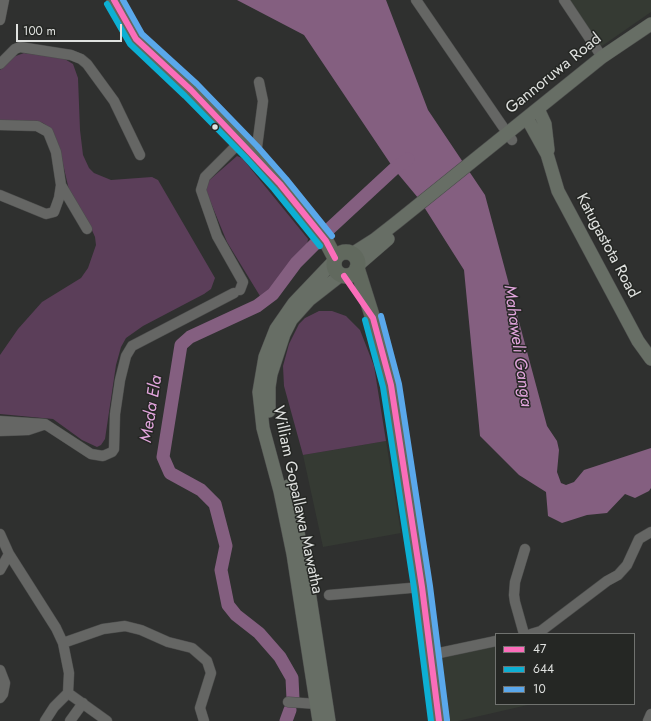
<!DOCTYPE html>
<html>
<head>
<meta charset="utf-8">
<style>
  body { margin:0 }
  #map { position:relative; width:651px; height:721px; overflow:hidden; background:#2f302f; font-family:Jost,sans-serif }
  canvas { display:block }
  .legend { position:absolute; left:495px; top:633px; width:140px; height:72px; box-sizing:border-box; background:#252724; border:1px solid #70726f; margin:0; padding:5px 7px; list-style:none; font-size:12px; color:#e0e2e0 }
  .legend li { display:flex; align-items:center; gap:8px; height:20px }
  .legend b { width:20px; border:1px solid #70726f }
  .scale { position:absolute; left:16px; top:24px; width:106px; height:18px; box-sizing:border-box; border:2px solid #e0e2e0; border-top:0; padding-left:5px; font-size:12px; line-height:14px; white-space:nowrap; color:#e0e2e0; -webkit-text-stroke:3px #252724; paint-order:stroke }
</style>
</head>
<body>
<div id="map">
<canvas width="651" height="721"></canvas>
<ul class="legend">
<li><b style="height:5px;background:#fb6dba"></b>47</li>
<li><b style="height:5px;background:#0dafd3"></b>644</li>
<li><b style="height:5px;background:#5aa8eb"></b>10</li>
</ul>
<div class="scale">100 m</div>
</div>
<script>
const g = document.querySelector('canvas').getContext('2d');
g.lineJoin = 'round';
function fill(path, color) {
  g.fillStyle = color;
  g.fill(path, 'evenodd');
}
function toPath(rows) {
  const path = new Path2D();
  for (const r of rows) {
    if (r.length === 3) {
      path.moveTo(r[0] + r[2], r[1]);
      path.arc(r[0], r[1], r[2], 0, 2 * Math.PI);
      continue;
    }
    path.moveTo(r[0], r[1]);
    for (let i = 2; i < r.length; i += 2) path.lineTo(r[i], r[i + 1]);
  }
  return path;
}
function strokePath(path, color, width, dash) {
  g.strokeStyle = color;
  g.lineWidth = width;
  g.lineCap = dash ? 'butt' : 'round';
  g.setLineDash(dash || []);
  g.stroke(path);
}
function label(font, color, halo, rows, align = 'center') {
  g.font = font + ' Jost,sans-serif';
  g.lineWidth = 3;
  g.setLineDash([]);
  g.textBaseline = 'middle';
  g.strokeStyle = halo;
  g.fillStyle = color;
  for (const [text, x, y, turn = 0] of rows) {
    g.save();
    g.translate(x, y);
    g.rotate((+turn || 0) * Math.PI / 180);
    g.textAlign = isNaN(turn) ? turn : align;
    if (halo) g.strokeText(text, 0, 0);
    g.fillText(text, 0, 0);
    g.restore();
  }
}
fill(toPath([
  [569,0,651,0,651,12,602,46,598,44],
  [386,441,401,533,323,547,303,455],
  [496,645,496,704,532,704,458,721,443,721,436,658]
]), '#353a33');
fill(toPath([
  [24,53,63,58,73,64,78,78,80,130,83,155,89,168,94,173,111,180,152,177,158,180,215,278,211,289,204,294,143,326,126,338,121,347,116,365,105,439,101,445,97,447,82,440,53,419,0,414,0,355,18,329,42,302,81,278,88,268,96,245,95,237,91,228,69,190,59,147,51,129,43,123,34,121,0,120,0,70,13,57],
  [237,156,242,158,308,239,307,245,266,296,260,296,227,242,206,191,205,184],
  [319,311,332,311,346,316,360,330,374,366,386,441,303,455,284,386,283,366,289,344,299,324,305,318]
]), '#5b3e59');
fill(toPath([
  [237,0,386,0,428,110,485,195,547,426,557,441,559,450,557,472,561,483,566,485,574,482,584,470,651,448,651,488,649,491,635,498,625,494,607,513,587,515,562,523,548,516,546,492,519,475,480,436,464,270,419,199,394,169,304,35]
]), '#845f80');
strokePath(toPath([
  [327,231,394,169,408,159],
  [293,699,292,678,280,657,259,633,236,615,228,605,221,570,226,546,215,504,201,490,170,473,163,457,181,345,190,337,257,306,273,294,296,263,318,241],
  [286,721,290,710]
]), '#845f80', 13);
const minor = toPath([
  [416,0,512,140],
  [564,0,602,57],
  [0,20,4,0],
  [0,64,15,49,20,47,71,55,81,59,87,64,114,101,140,155],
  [0,125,37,126,48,132,56,152,61,185,87,229],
  [251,152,257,147,263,101,259,82],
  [0,195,46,214,54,212,59,198,61,185],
  [240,290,243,282,217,236,201,190,205,177,241,141],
  [0,421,45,424,91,454,103,456,112,452,114,449,115,414,120,380,126,356,132,346,234,293],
  [0,431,28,430,43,425],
  [0,534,9,554,56,628,63,643,69,673,68,693,54,707,45,721],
  [0,570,9,554],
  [329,595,422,587],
  [524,634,515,602,514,595,515,582,525,549],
  [531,634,541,631,607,581,618,575,627,565,639,539,651,532],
  [63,643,103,629,125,626,141,630,168,642,192,648,207,661,211,673,200,708,204,721],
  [430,655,496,641],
  [0,670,5,683,3,694,0,698],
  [68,693,107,721],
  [288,702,317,704],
  [70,721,83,703],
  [648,721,651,714]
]);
const major = toPath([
  [538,109,545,124,548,150],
  [527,118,547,154,558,191,638,341,651,359],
  [352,254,374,240,397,222,602,57,651,24],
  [358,265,388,239],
  [269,411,269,387,271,374,284,334,291,320,309,300,341,275],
  [288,486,305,565,329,721],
  [319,721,293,554,280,491,263,428,259,392,265,357,276,329,294,303,334,261]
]);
const highway = toPath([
  [114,0,136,39,191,90,280,184,326,241,335,258],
  [346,264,12],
  [357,268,381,344,391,385,422,587,439,721]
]);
strokePath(minor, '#4c4d4c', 11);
strokePath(major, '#4c4d4c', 14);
strokePath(highway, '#4c4d4c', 16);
strokePath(minor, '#656664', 10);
strokePath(major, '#676e65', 13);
strokePath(highway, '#61695e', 15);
strokePath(toPath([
  [114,0,136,39,191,90,280,184,326,241,335,258],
  [344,276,373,318,391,385,422,587,439,721]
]), '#fb6dba', 6);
strokePath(toPath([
  [107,4,130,44,185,96,245,157,274,189,320,246],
  [365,320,383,387,414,588,431,721]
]), '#0dafd3', 6);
strokePath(toPath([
  [123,0,142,34,197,84,257,146,286,179,332,236],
  [381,316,399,384,430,586,447,720]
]), '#5aa8eb', 6);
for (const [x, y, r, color] of [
  [215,127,3.5,"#e0e2e0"]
]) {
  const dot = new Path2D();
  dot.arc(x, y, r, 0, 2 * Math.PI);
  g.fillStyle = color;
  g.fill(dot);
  strokePath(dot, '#252724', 1.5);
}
label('16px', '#e0e2e0', '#252724', [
  ["Gannoruwa Road",554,74,-39],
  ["Katugastota Road",607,246,62],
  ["William Gopallawa Mawatha",297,500,78]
]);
label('italic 17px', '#e3a6de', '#252724', [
  ["Mahaweli Ganga",517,346,82],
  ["Meda Ela",152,409,-81]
]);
</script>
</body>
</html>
